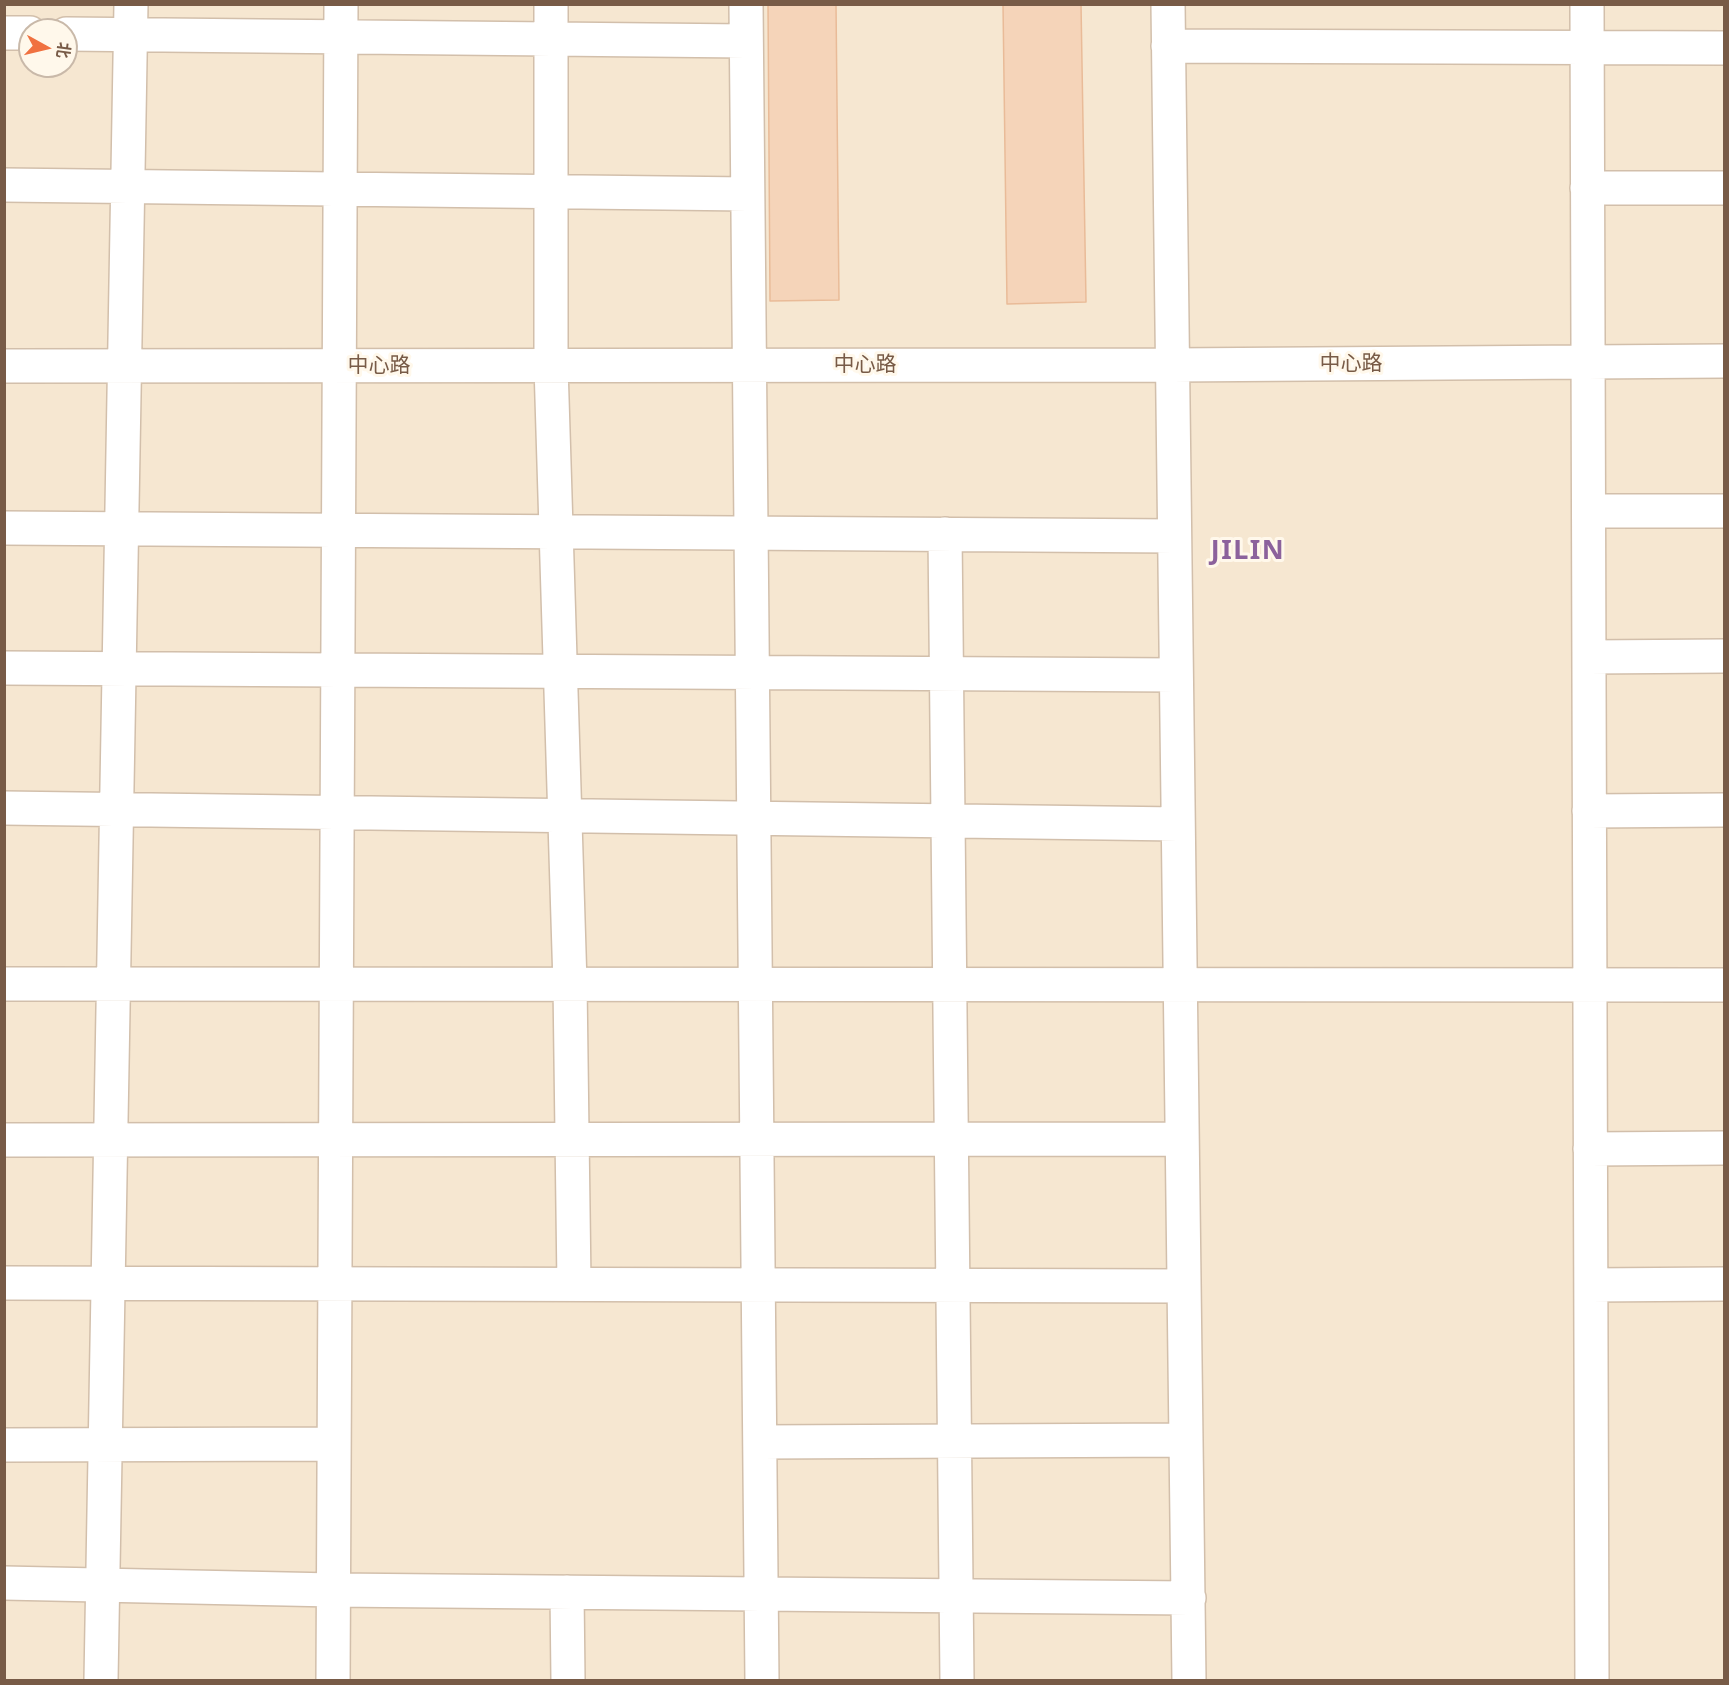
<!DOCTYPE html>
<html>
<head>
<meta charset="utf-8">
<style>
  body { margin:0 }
  #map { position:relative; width:1729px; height:1685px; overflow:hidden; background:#fef5e3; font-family:"Noto Sans","Noto Sans SC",sans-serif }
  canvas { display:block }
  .frame { position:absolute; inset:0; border:6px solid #785b47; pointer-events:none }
  .north { position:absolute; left:18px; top:18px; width:60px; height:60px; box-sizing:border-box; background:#fff8eb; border:2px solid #c9b9a9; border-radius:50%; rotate:98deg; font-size:16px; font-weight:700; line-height:24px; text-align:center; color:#785b47 }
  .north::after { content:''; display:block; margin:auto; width:21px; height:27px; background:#f07140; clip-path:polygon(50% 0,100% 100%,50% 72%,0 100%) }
</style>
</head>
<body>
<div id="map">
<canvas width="1729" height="1685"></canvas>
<div class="frame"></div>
<div class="north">北</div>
</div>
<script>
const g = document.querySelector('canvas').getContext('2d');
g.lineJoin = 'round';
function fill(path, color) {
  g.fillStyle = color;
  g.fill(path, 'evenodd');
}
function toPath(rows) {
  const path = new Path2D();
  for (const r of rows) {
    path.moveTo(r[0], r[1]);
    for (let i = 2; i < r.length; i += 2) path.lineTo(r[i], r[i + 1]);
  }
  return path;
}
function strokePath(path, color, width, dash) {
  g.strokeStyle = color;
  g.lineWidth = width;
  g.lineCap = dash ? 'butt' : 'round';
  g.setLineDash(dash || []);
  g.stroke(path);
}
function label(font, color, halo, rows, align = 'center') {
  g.font = font + ' "Noto Sans","Noto Sans SC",sans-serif';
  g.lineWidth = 6;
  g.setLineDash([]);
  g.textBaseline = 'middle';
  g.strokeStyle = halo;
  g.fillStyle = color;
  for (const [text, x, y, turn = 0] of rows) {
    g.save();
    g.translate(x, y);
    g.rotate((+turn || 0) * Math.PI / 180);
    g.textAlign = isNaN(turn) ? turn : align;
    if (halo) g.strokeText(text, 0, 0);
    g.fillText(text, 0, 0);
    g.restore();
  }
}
fill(toPath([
  [5,5,1724,5,1724,1680,5,1680],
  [30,30,66,30,66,66,30,66]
]), '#f6e7d1');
const building = toPath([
  [768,4,836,4,839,300,770,301,768,4],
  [1003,4,1081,4,1086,302,1007,304,1003,4]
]);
fill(building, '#f5d4b9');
strokePath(building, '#e9bb98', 1.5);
const minor = toPath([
  [551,4,551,366,570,984,574,1284],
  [746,4,762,1680],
  [1168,4,1189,1680],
  [1587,4,1592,1680],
  [4,33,30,33],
  [66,34,746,41],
  [1168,46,1724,48],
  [4,185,747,194],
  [1587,188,1724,188],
  [4,366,1172,365,1724,361],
  [1589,511,1724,511],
  [4,528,1174,536],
  [945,534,957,1680],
  [1589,657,1724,656],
  [4,668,1176,675],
  [4,808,1178,824],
  [1589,811,1724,810],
  [4,984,1724,985],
  [4,1140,1182,1139],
  [1590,1149,1724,1148],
  [4,1283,1184,1286],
  [1591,1285,1724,1284],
  [760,1442,1186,1440],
  [4,1445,334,1444],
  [4,1583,333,1590,1189,1598],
  [567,1592,568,1680],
  [101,1680,131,4],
  [333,1680,341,4]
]);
strokePath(minor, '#d2bfab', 36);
strokePath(minor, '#fff', 33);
label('21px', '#785b47', '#fff8eb', [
  ["中心路",1351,364],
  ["中心路",865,365],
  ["中心路",379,366]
]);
g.letterSpacing = '1.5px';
label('bold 27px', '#8c629c', '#fff8eb', [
  ["JILIN",1248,551]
]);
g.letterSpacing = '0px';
</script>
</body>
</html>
